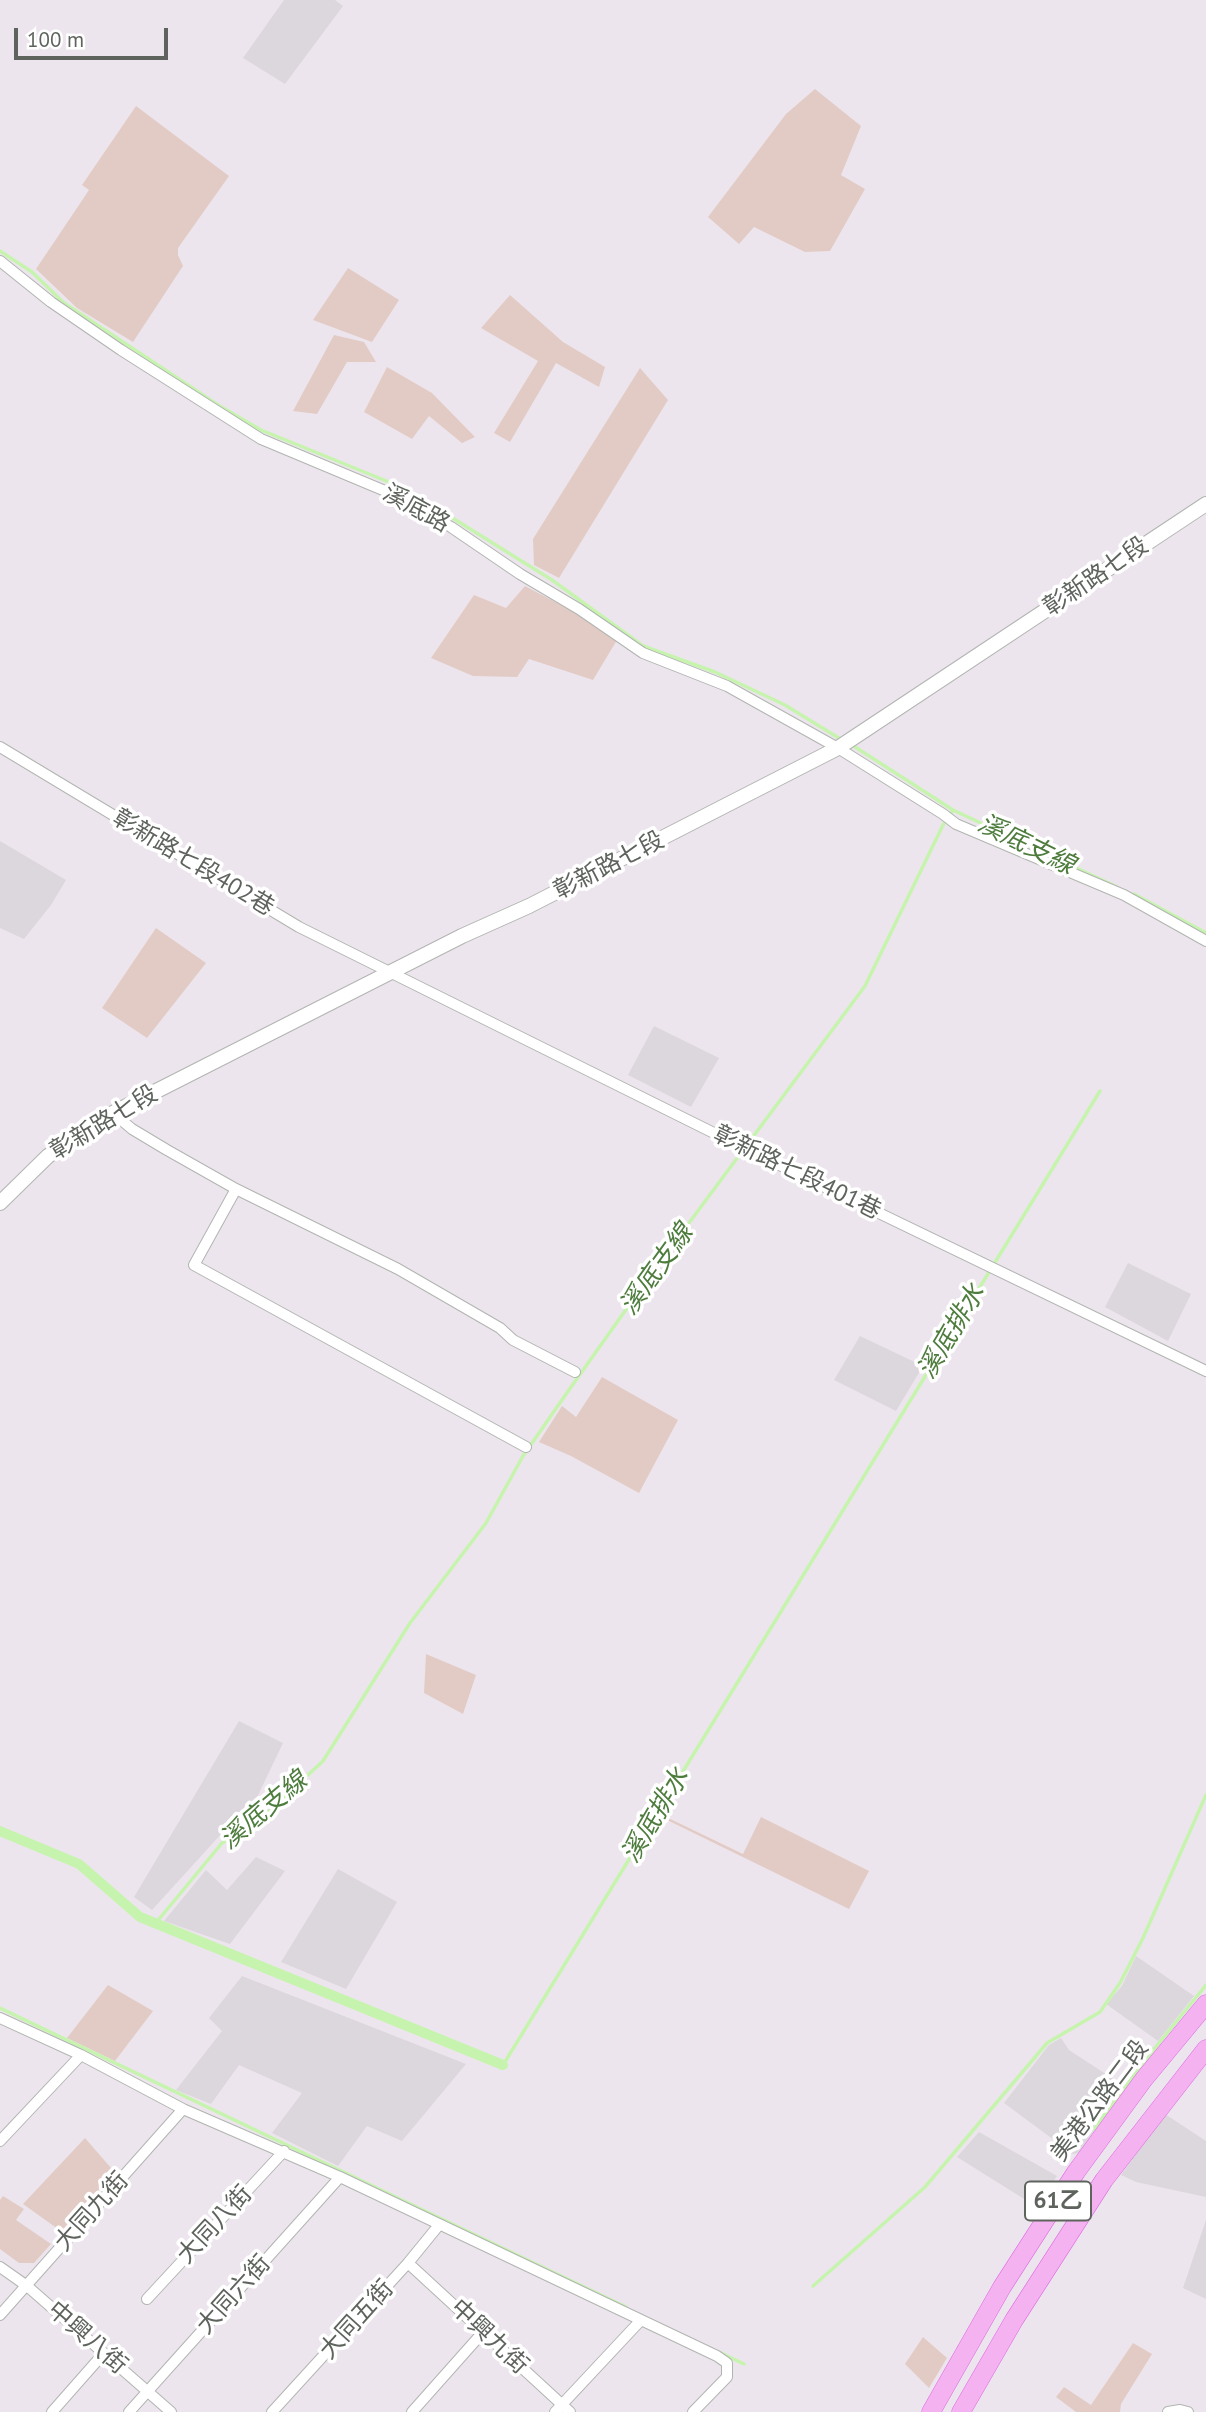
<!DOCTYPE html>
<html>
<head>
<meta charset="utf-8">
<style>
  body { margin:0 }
  #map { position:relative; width:1206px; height:2412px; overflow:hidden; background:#ede5ed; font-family:"PT Sans",sans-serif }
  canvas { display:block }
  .scale { position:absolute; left:14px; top:28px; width:154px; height:32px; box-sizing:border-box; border:4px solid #5e635d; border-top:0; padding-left:9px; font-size:21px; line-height:24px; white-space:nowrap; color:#5e635d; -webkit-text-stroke:5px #fff; paint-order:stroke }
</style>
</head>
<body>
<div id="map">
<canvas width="1206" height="2412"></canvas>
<div class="scale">100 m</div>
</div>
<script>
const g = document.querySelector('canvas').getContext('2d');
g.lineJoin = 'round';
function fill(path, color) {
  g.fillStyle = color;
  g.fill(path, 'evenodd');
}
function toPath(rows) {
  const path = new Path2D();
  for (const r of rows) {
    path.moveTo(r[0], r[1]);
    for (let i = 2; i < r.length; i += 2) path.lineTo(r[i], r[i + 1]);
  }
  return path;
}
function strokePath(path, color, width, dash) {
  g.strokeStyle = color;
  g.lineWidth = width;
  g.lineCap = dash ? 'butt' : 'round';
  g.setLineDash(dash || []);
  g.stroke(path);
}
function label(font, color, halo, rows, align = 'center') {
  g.font = font + ' "PT Sans","Noto Sans TC",sans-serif';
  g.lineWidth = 7;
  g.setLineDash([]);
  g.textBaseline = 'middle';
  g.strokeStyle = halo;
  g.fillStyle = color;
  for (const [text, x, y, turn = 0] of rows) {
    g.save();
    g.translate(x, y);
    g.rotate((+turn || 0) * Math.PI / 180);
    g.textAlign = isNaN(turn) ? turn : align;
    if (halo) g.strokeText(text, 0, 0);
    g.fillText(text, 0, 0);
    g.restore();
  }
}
fill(toPath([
  [284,0,335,0,343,6,285,84,243,58],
  [0,841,66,880,51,905,24,939,0,928],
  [654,1026,719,1058,691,1107,628,1075],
  [1128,1263,1191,1294,1168,1341,1105,1307],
  [860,1336,923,1366,896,1411,834,1380],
  [239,1721,283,1743,250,1812,237,1812,222,1833,152,1910,134,1897],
  [256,1857,285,1871,230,1944,164,1921,206,1870,227,1890],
  [338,1869,397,1902,346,1989,281,1962],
  [1136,1956,1194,1996,1158,2041,1106,2004,1122,1986],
  [242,1976,466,2064,402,2141,367,2126,338,2166,272,2133,302,2093,239,2065,211,2104,176,2090,222,2031,209,2018],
  [1061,2038,1069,2050,1124,2086,1079,2153,1073,2154,1004,2103,1049,2045],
  [1165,2114,1206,2141,1206,2197,1136,2182,1121,2175],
  [979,2132,1057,2176,1037,2207,957,2157],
  [1206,2220,1206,2299,1183,2288]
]), '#dcd7dc');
fill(toPath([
  [815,89,861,126,841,175,865,189,830,251,805,252,754,227,739,244,708,217,786,114],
  [136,106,229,176,178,248,178,255,183,266,133,342,77,308,36,269,89,190,82,185],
  [348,268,399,300,372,342,313,320],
  [510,295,563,342,605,367,599,387,556,363,510,442,494,433,538,361,481,328],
  [334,335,364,342,376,362,347,362,317,414,293,411],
  [387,367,432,393,475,437,462,443,429,416,412,439,364,412],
  [640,368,668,400,559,578,534,565,533,539],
  [525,586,604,628,617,640,593,680,529,659,517,677,473,676,431,658,474,595,506,608],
  [156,928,206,963,147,1038,102,1008],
  [602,1377,678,1420,639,1493,571,1456,539,1442,562,1406,576,1417],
  [426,1654,476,1675,463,1714,424,1693],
  [662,1815,743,1854,761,1817,869,1871,849,1909,661,1817],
  [108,1985,153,2011,115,2061,67,2038],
  [85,2138,118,2176,65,2234,23,2204],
  [3,2196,24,2209,16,2220,51,2244,34,2263,19,2263,0,2249,0,2200],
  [923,2337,947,2358,929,2388,905,2364],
  [1133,2343,1152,2354,1121,2404,1120,2412,1076,2412,1056,2397,1064,2387,1091,2405]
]), '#e2cbc5');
strokePath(toPath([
  [0,251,32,272,64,303,218,405,261,430,406,489,552,580,643,646,715,672,785,705,842,740],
  [852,745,953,810],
  [1134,894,1206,933],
  [155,1924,222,1843,264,1816,323,1761,410,1623,486,1523,523,1456,564,1397,654,1270,865,986,943,825,953,810,1117,887],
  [0,2008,626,2307],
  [503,2065,1100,1091],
  [1094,2129,1146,2059,1206,1985],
  [813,2286,925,2187,1047,2043,1100,2012,1120,1983,1143,1938,1206,1795],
  [721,2353,744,2364]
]), '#c6f4ae', 3.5);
strokePath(toPath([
  [0,1831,79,1864,140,1917,503,2065]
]), '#c6f4ae', 10);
const minor = toPath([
  [0,261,51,302,121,350,261,439,390,493,451,527,520,574,579,609,643,653,727,686,838,748,943,814,956,824,1124,895,1206,941],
  [0,747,299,927,736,1144,1206,1371],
  [113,1113,132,1129,167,1150,236,1189,398,1269,500,1328,513,1340,575,1372],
  [236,1189,194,1265,526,1447],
  [0,2018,81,2055,183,2109,340,2177,717,2356,727,2363,727,2377,693,2412],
  [0,2141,81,2055],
  [408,2263,570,2412],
  [0,2267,27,2286,171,2412],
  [147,2299,284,2151],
  [0,2315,183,2109],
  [52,2412,104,2353],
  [129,2412,340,2177],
  [272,2412,408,2263,439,2225],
  [412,2412,484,2331],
  [555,2412,641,2320],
  [1168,2412,1180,2410,1188,2412]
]);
const tertiary = toPath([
  [0,1203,48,1156,113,1113,462,936,529,906,838,748,1206,504]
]);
const primary = toPath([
  [931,2412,1002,2287,1076,2172,1144,2079,1206,2004],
  [961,2412,1014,2320,1104,2180,1206,2049]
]);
strokePath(minor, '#b1b5b0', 12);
strokePath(tertiary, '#b1b5b0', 16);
strokePath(primary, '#d96be0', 19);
strokePath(minor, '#fff', 10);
strokePath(tertiary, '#fff', 14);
strokePath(primary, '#f5b2f1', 18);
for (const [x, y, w] of [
  [1058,2201,66]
]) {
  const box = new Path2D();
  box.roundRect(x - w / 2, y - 19.5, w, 39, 5);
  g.fillStyle = '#fff';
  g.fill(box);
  strokePath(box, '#5e635d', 2);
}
label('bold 23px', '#5e635d', null, [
  ["61乙",1058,2201]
]);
label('24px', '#5e635d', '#fff', [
  ["溪底路",416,509,29],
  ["彰新路七段",1096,577,-34],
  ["彰新路七段402巷",193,863,31],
  ["彰新路七段",609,866,-27],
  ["彰新路七段",104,1123,-31],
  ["彰新路七段401巷",797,1173,26],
  ["美港公路二段",1100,2101,-53],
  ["大同九街",92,2212,-48],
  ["大同八街",215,2225,-47],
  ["大同六街",234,2295,-48],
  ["大同五街",357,2320,-48],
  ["中興九街",489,2337,43],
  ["中興八街",87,2338,41]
]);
label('italic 26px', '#4d7c3d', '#fff', [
  ["溪底支線",1026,845,26],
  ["溪底支線",657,1270,-54],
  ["溪底排水",952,1332,-59],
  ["溪底支線",264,1811,-40],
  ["溪底排水",656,1816,-59]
]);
</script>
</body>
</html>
